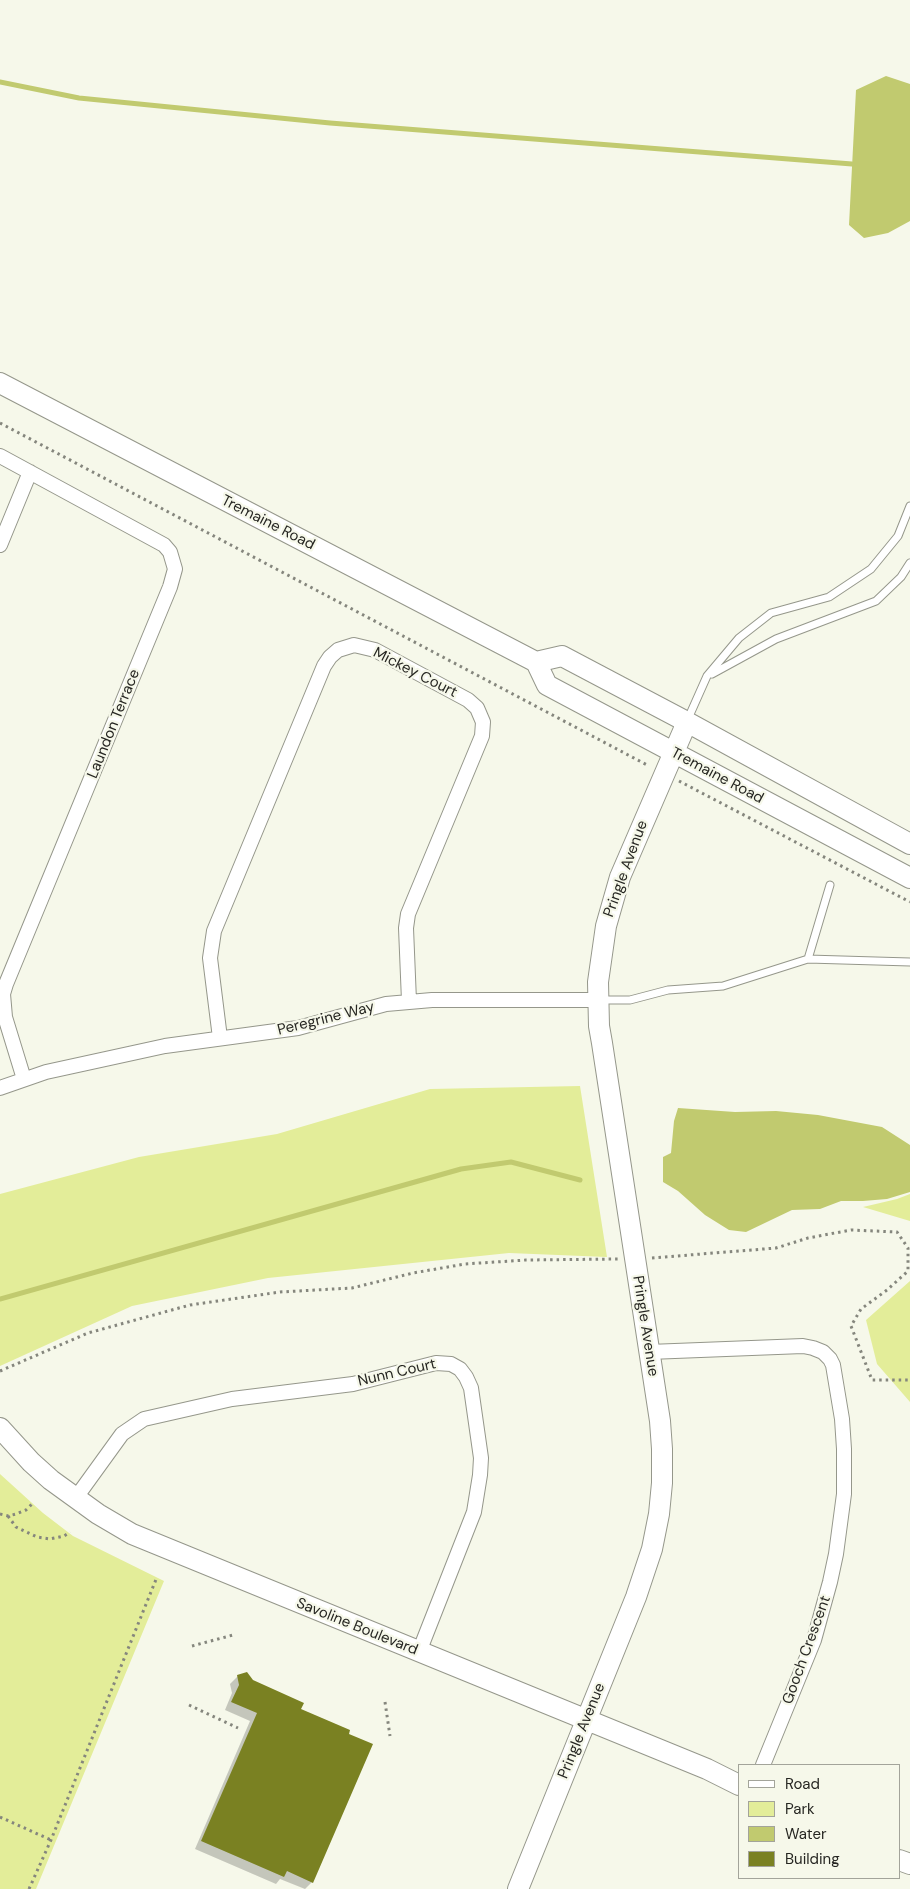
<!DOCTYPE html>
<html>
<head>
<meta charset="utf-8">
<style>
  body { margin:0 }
  #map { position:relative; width:910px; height:1889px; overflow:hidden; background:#f6f8ea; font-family:"DM Sans",sans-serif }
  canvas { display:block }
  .legend { position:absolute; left:738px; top:1764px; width:162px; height:115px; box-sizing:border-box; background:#f6f8ea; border:1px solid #a3a49a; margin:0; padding:6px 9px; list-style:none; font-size:15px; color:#262622 }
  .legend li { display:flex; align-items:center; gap:10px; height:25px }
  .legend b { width:25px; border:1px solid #a3a49a }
</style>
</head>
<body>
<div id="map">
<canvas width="910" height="1889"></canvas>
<ul class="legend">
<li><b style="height:6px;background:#fff"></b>Road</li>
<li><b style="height:14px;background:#e3ed99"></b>Park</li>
<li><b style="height:14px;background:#c1ca6f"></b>Water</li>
<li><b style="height:14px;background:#7a8122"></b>Building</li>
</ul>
</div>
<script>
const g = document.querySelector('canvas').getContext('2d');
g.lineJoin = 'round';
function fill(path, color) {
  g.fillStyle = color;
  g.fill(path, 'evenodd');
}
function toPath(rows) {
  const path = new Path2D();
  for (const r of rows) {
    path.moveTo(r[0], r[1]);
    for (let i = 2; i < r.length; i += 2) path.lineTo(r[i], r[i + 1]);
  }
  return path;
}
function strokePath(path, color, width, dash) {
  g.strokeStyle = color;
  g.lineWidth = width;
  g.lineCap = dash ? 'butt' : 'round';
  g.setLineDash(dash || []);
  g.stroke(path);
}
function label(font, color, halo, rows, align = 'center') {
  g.font = font + ' "DM Sans",sans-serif';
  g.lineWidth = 4.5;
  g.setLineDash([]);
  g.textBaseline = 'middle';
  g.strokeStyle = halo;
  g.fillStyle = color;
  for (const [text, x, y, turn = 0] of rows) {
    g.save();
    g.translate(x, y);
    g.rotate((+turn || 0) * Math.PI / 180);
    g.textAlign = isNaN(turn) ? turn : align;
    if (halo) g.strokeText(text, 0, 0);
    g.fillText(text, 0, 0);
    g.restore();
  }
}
fill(toPath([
  [580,1086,607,1257,509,1253,268,1278,132,1306,0,1366,0,1194,139,1157,277,1134,430,1089],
  [910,1194,910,1221,863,1207,897,1199],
  [910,1281,910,1402,877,1364,866,1320],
  [0,1474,43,1513,73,1536,164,1581,36,1889,0,1889]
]), '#e3ed99');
fill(toPath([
  [886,76,910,84,910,221,888,233,864,238,849,225,856,90],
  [678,1108,735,1112,776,1111,818,1115,882,1127,910,1145,910,1192,887,1199,863,1201,841,1201,820,1209,792,1210,746,1232,729,1230,705,1215,678,1191,663,1182,663,1157,671,1153,674,1121]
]), '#c1ca6f');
fill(toPath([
  [238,1676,252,1681,299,1709,312,1882,305,1889,280,1879,276,1884,195,1849,250,1721,225,1710,232,1693,230,1684]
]), '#0003');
strokePath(toPath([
  [0,82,79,98,330,123,852,164],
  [0,1299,461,1169,511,1162,580,1180]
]), '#c1ca6f', 5);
fill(toPath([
  [247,1672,253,1680,304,1703,301,1709,350,1730,349,1734,373,1744,313,1883,287,1871,284,1877,201,1841,257,1713,231,1702,239,1685,237,1675]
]), '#7a8122');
const lane = toPath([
  [712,674,776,639,876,601,901,577,910,563],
  [687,721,707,676,739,638,771,613,829,597,871,569,898,536,910,506],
  [808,959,830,885],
  [601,1000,630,1000,668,990,723,986,808,959,910,962]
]);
const street = toPath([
  [0,456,164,545,170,552,175,569,170,587,6,984,3,994,5,1017,24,1079],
  [0,545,30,472],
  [220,1038,210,958,214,931,324,666,330,657,338,650,354,645,375,650,468,700,477,708,483,722,482,736,408,914,406,928,409,1001],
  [0,1088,46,1072,165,1046,298,1028,386,1004,432,1000,598,1000],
  [649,1352,803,1346,813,1348,823,1352,830,1359,833,1365,842,1419,844,1449,844,1494,836,1554,830,1582,814,1640,763,1765],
  [75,1499,122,1434,144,1419,232,1399,353,1384,436,1363,451,1364,460,1369,466,1377,471,1388,481,1458,480,1475,474,1512,419,1652]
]);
const secondary = toPath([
  [0,383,536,662,547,685,910,878],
  [536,662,562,656,687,722,910,844],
  [0,1428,31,1462,51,1480,98,1514,132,1534,707,1769,739,1785],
  [899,1860,910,1864],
  [518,1889,636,1597,652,1549,659,1514,662,1483,662,1449,660,1421,602,1043,599,1026,598,982,606,926,620,877,687,722]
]);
strokePath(lane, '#95978b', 9);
strokePath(street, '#95978b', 16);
strokePath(secondary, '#95978b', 22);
strokePath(toPath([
  [0,423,649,766],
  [679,781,910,902],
  [652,1258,776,1248,808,1238,851,1230,897,1232,908,1248,908,1271,887,1290,861,1309,851,1326,872,1380,910,1380],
  [0,1371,88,1333,190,1305,280,1292,352,1288,413,1273,465,1264,526,1260,619,1259],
  [0,1514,8,1516,16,1514,26,1510,33,1503],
  [8,1516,16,1527,37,1537,50,1539,64,1536,70,1532],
  [192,1646,233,1635],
  [385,1702,390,1736],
  [189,1705,238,1728],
  [0,1817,51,1840],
  [29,1889,51,1840,157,1577]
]), '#85867d', 3, [2.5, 4]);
strokePath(lane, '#fff', 7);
strokePath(street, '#fff', 14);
strokePath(secondary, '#fff', 20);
label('15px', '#262622', '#f6f8ea', [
  ["Tremaine Road",268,523,27],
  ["Mickey Court",415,673,27],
  ["Laundon Terrace",114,724,-68],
  ["Tremaine Road",717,776,28],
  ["Pringle Avenue",626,869,-70],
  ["Peregrine Way",326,1019,-14],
  ["Pringle Avenue",645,1326,81],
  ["Nunn Court",397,1373,-13],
  ["Savoline Boulevard",357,1627,22],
  ["Gooch Crescent",807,1650,-70],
  ["Pringle Avenue",582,1731,-68]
]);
</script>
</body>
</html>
